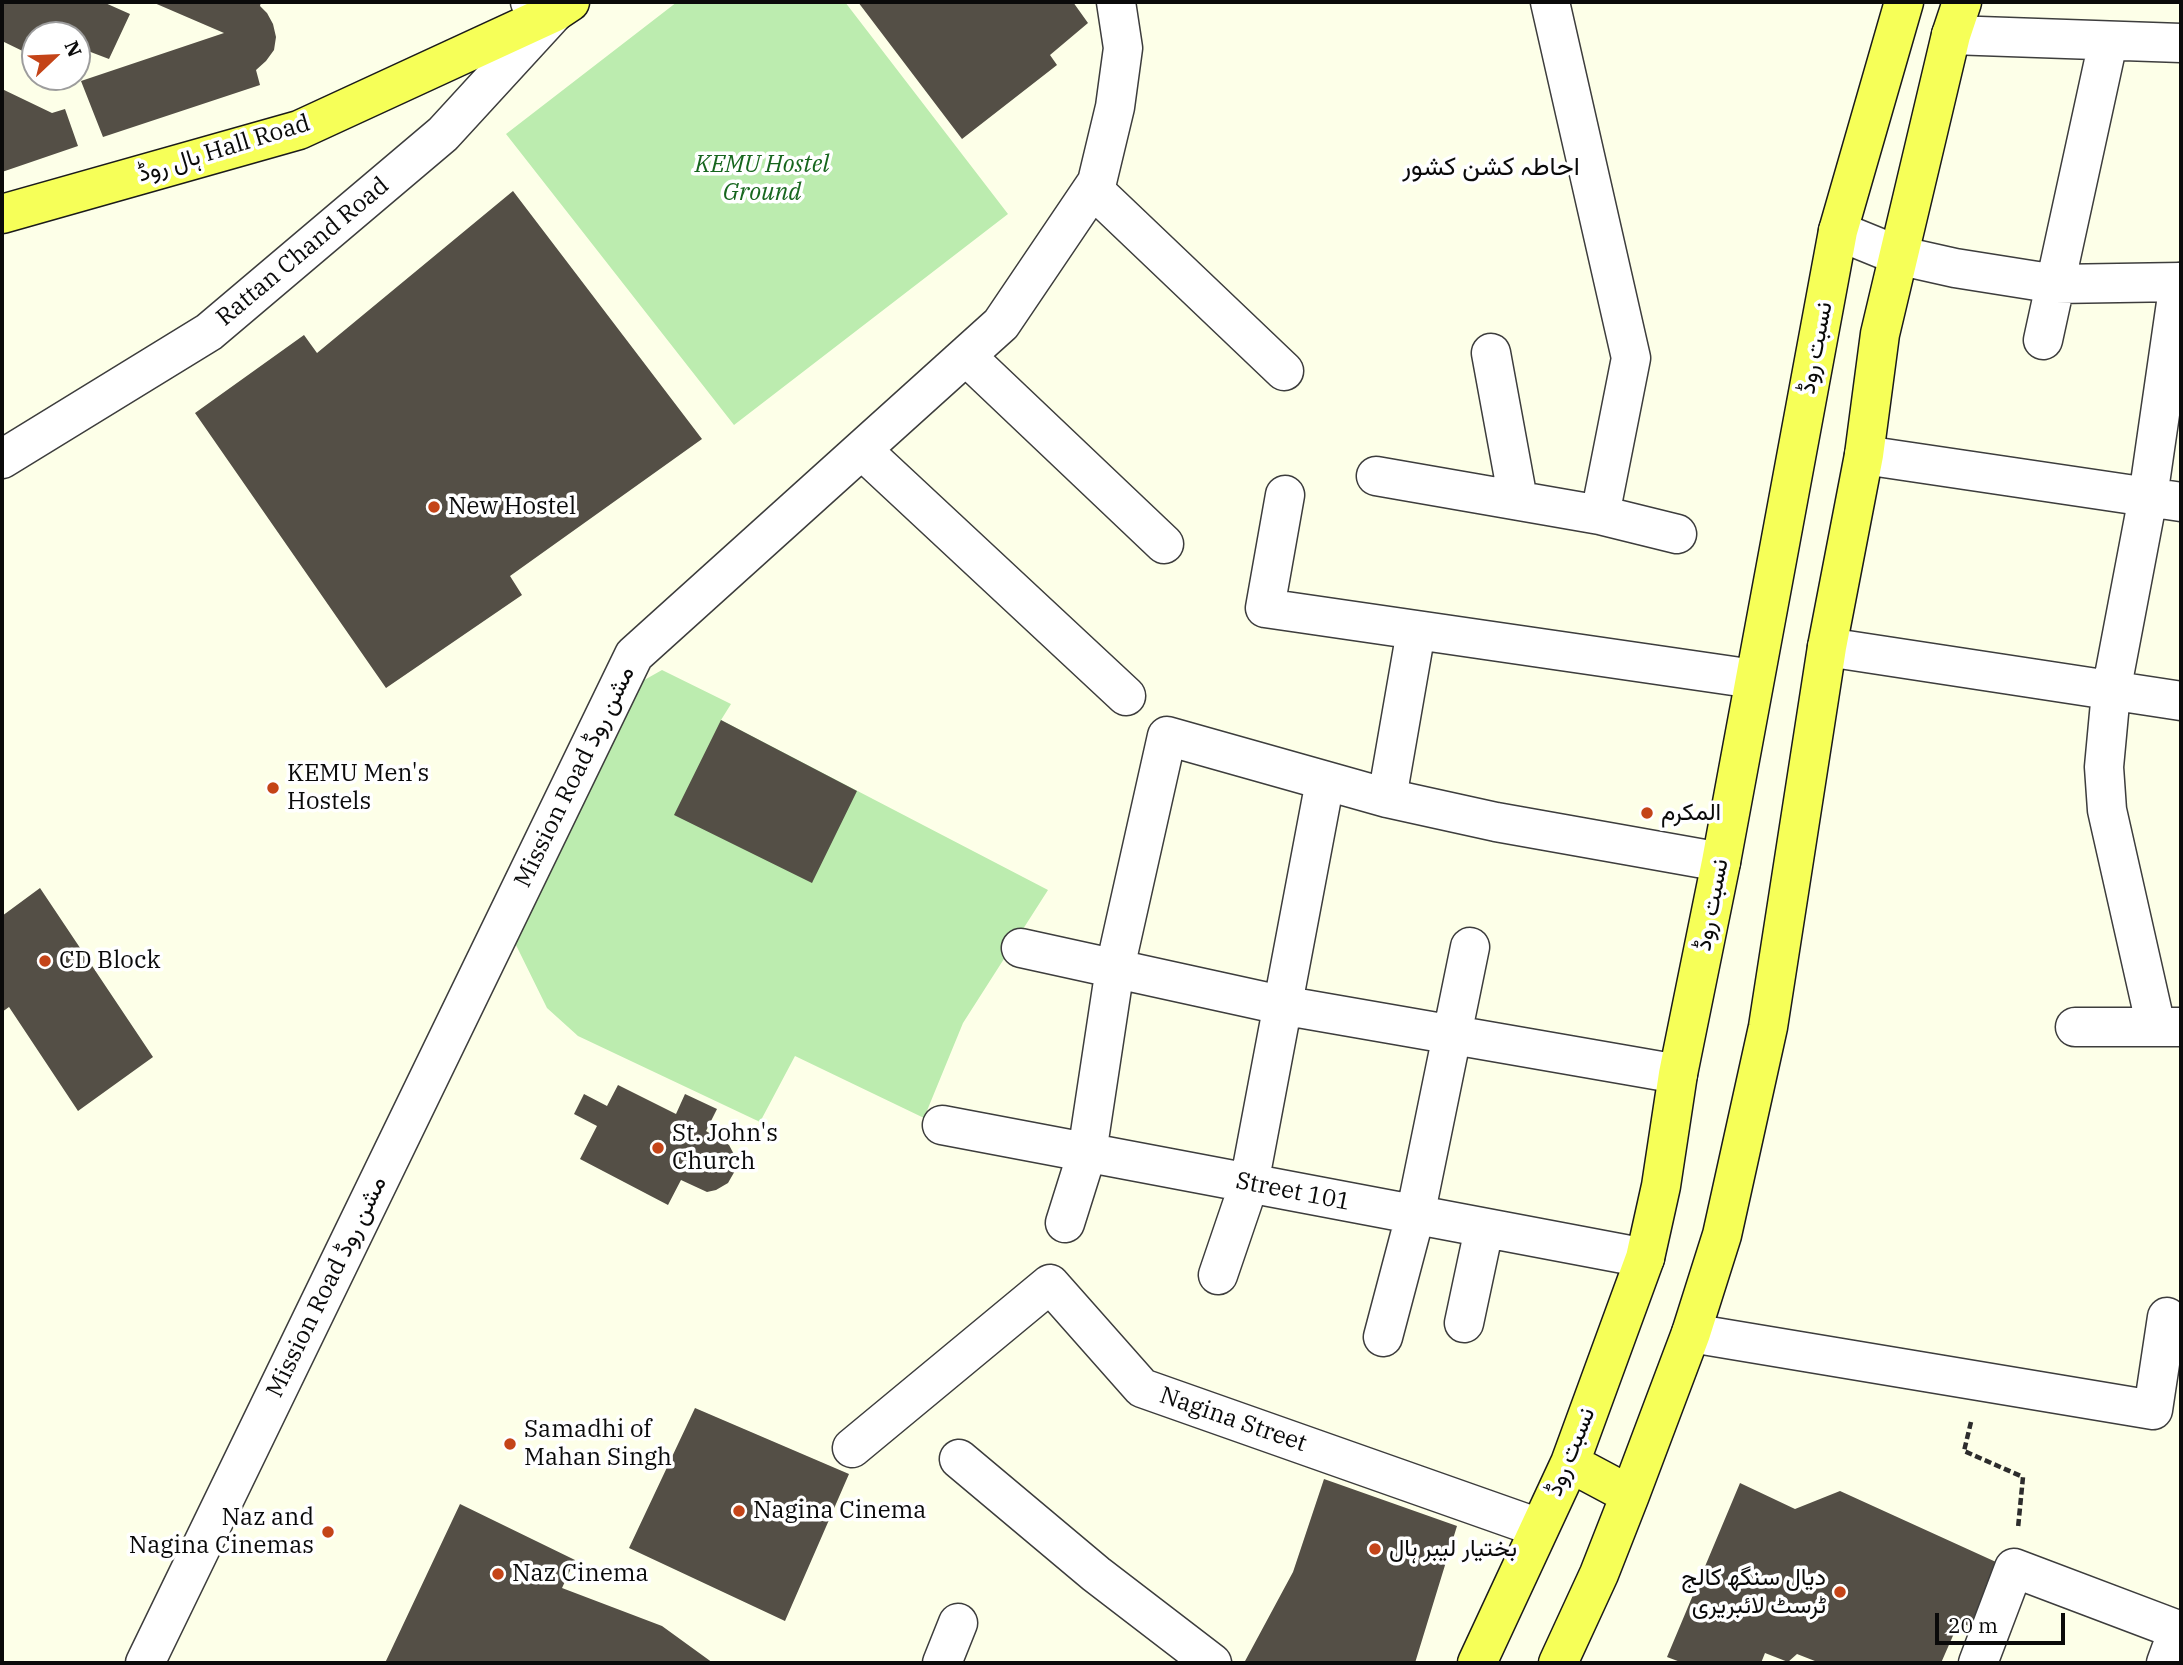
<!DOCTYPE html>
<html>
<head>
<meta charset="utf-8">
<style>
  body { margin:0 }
  #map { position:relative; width:2183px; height:1665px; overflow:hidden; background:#fdffe8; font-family:"IBM Plex Serif",serif }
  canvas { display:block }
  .frame { position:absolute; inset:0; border:4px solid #0a0a0a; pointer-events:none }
  .north { position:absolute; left:21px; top:21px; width:70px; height:70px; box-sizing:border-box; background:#fff; border:2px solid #9d9d9d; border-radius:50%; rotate:67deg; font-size:19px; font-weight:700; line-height:28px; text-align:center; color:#0a0a0a }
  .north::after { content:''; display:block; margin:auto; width:24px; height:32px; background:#c44418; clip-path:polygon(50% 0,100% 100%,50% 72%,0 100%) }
  .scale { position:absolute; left:1935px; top:1613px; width:130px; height:32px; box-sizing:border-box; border:4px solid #0a0a0a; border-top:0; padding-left:9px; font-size:21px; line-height:24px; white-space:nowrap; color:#0a0a0a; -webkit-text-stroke:5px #fff; paint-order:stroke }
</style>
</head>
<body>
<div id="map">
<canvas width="2183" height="1665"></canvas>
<div class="frame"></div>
<div class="north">N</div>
<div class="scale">20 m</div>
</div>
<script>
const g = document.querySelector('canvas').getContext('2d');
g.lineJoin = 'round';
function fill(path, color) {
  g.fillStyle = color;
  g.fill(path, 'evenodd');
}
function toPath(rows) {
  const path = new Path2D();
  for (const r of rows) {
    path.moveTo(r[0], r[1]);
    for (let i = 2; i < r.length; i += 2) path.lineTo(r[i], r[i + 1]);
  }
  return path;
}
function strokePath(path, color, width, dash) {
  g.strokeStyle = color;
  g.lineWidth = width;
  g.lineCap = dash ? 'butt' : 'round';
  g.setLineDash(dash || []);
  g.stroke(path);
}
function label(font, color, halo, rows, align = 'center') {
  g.font = font + ' "IBM Plex Serif",Vazirmatn,serif';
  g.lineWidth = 7;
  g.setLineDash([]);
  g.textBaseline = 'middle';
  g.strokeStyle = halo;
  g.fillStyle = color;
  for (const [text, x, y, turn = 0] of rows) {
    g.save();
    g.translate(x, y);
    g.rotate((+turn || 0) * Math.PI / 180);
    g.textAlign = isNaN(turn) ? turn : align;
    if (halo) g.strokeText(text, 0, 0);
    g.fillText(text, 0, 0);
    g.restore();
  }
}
fill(toPath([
  [677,2,845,2,1008,214,734,425,506,134],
  [662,670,731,704,721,720,1048,890,963,1023,924,1118,795,1056,760,1122,578,1036,547,1008,515,943,639,683]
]), '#bcecaf');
fill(toPath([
  [2,2,103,2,130,14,109,59,88,51,77,74,77,35,35,35,35,57,2,41],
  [152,2,261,2,260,6,267,13,273,24,276,37,274,50,266,61,256,70,260,85,103,137,81,81,224,33],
  [858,2,1073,2,1088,23,1050,55,1057,65,962,139],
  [2,89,52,113,65,109,78,146,2,172],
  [513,191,702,439,510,576,522,595,386,688,195,413,304,335,317,353],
  [721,720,857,791,812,883,674,815],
  [40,888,153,1057,78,1111,9,1007,2,1012,2,916],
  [618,1085,676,1114,685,1094,717,1109,706,1131,729,1145,737,1160,736,1169,728,1183,716,1190,707,1192,681,1180,668,1205,580,1159,597,1126,574,1114,584,1094,607,1106],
  [695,1408,849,1474,785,1621,629,1548],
  [1324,1479,1457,1526,1415,1663,1244,1663,1293,1572],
  [1740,1483,1795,1509,1840,1491,1996,1562,1974,1628,1959,1622,1941,1663,1820,1663,1797,1654,1788,1662,1765,1653,1761,1663,1683,1663,1667,1657],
  [460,1504,575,1560,562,1588,662,1626,713,1663,385,1663]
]), '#544f46');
const minor = toPath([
  [1550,2,1631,358,1600,515],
  [1951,35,2181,43],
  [1093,189,1284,371],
  [1838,231,1897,255,1955,268,2056,284,2181,282],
  [2043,340,2108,42],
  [1491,353,1518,500],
  [966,356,1164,544],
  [862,450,1126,696],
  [1864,455,2181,502],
  [2,459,209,332,443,134,555,12,530,2],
  [1376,476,1600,515,1677,534],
  [1285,495,1265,608,1754,679],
  [1827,647,2181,701],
  [1387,798,1416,631],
  [1021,948,1281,1005,1678,1074],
  [2075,1027,2179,1027],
  [2156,1027,2107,810,2104,767,2111,692,2148,497,2179,282],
  [942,1125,1645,1258],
  [1065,1223,1087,1153,1115,968,1167,736,1387,798,1496,822,1721,862],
  [1218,1275,1249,1184,1325,781],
  [1464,1323,1484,1229],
  [1691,1333,2153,1410,2167,1317],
  [1383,1337,1415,1216,1470,947],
  [852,1448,1050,1284,1142,1388,1539,1528],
  [959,1459,1096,1574,1212,1663],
  [145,1663,634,655,1001,324,1097,182,1115,107,1123,48,1116,2],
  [942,1663,958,1623],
  [1978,1663,2014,1568,2178,1630,2166,1663]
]);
const major = toPath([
  [2,214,299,130,555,12,570,2],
  [1570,1463,1630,1495],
  [1477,1663,1570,1463,1645,1258,1661,1186,1678,1074,1721,862,1838,231,1904,2],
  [1558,1663,1599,1574,1630,1495,1691,1333,1722,1235,1768,1027,1827,647,1864,455,1880,334,1951,35,1962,2]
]);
strokePath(minor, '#3d3d3d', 41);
strokePath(major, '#1b1b1b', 41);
strokePath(toPath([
  [1971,1422,1964,1451,2023,1477,2018,1528]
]), '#2c2c2c', 4.5, [7, 3.5]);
strokePath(minor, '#fff', 38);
strokePath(major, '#f6ff58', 38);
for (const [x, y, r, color] of [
  [434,507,7,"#c44418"],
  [273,788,7,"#c44418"],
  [1647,813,7,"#c44418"],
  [45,961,7,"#c44418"],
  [658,1148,7,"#c44418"],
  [510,1444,7,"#c44418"],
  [739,1511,7,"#c44418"],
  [328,1532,7,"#c44418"],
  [1375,1549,7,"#c44418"],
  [498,1574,7,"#c44418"],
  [1840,1592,7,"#c44418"]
]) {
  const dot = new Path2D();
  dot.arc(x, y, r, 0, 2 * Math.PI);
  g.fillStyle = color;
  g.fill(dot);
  strokePath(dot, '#fff', 2.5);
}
label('24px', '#0a0a0a', '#fff', [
  ["ہال روڈ Hall Road",224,149,-17],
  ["Rattan Chand Road",303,252,-40],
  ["نسبت روڈ",1816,348,-79],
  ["Mission Road مشن روڈ",575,777,-64],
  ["نسبت روڈ",1712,905,-79],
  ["Street 101",1293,1192,11],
  ["Mission Road مشن روڈ",327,1287,-64],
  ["Nagina Street",1233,1420,19],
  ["نسبت روڈ",1571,1452,-68]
]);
label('italic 24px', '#17661e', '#fff', [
  ["KEMU Hostel",762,165],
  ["Ground",762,193]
]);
label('24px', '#0a0a0a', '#fff', [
  ["New Hostel",448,507],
  ["KEMU Men's",287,774],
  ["Hostels",287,802],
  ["المکرم",1661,813],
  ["CD Block",59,961],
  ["St. John's",672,1134],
  ["Church",672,1162],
  ["Samadhi of",524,1430],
  ["Mahan Singh",524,1458],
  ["Nagina Cinema",753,1511],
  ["Naz and",314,1518,"right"],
  ["Nagina Cinemas",314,1546,"right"],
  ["بختیار لیبر ہال",1389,1549],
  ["Naz Cinema",512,1574],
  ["دیال سنگھ کالج",1826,1578,"right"],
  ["ٹرسٹ لائبریری",1826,1606,"right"]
], 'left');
label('26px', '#0a0a0a', '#fff', [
  ["احاطہ کشن کشور",1491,167]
]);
</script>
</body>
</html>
